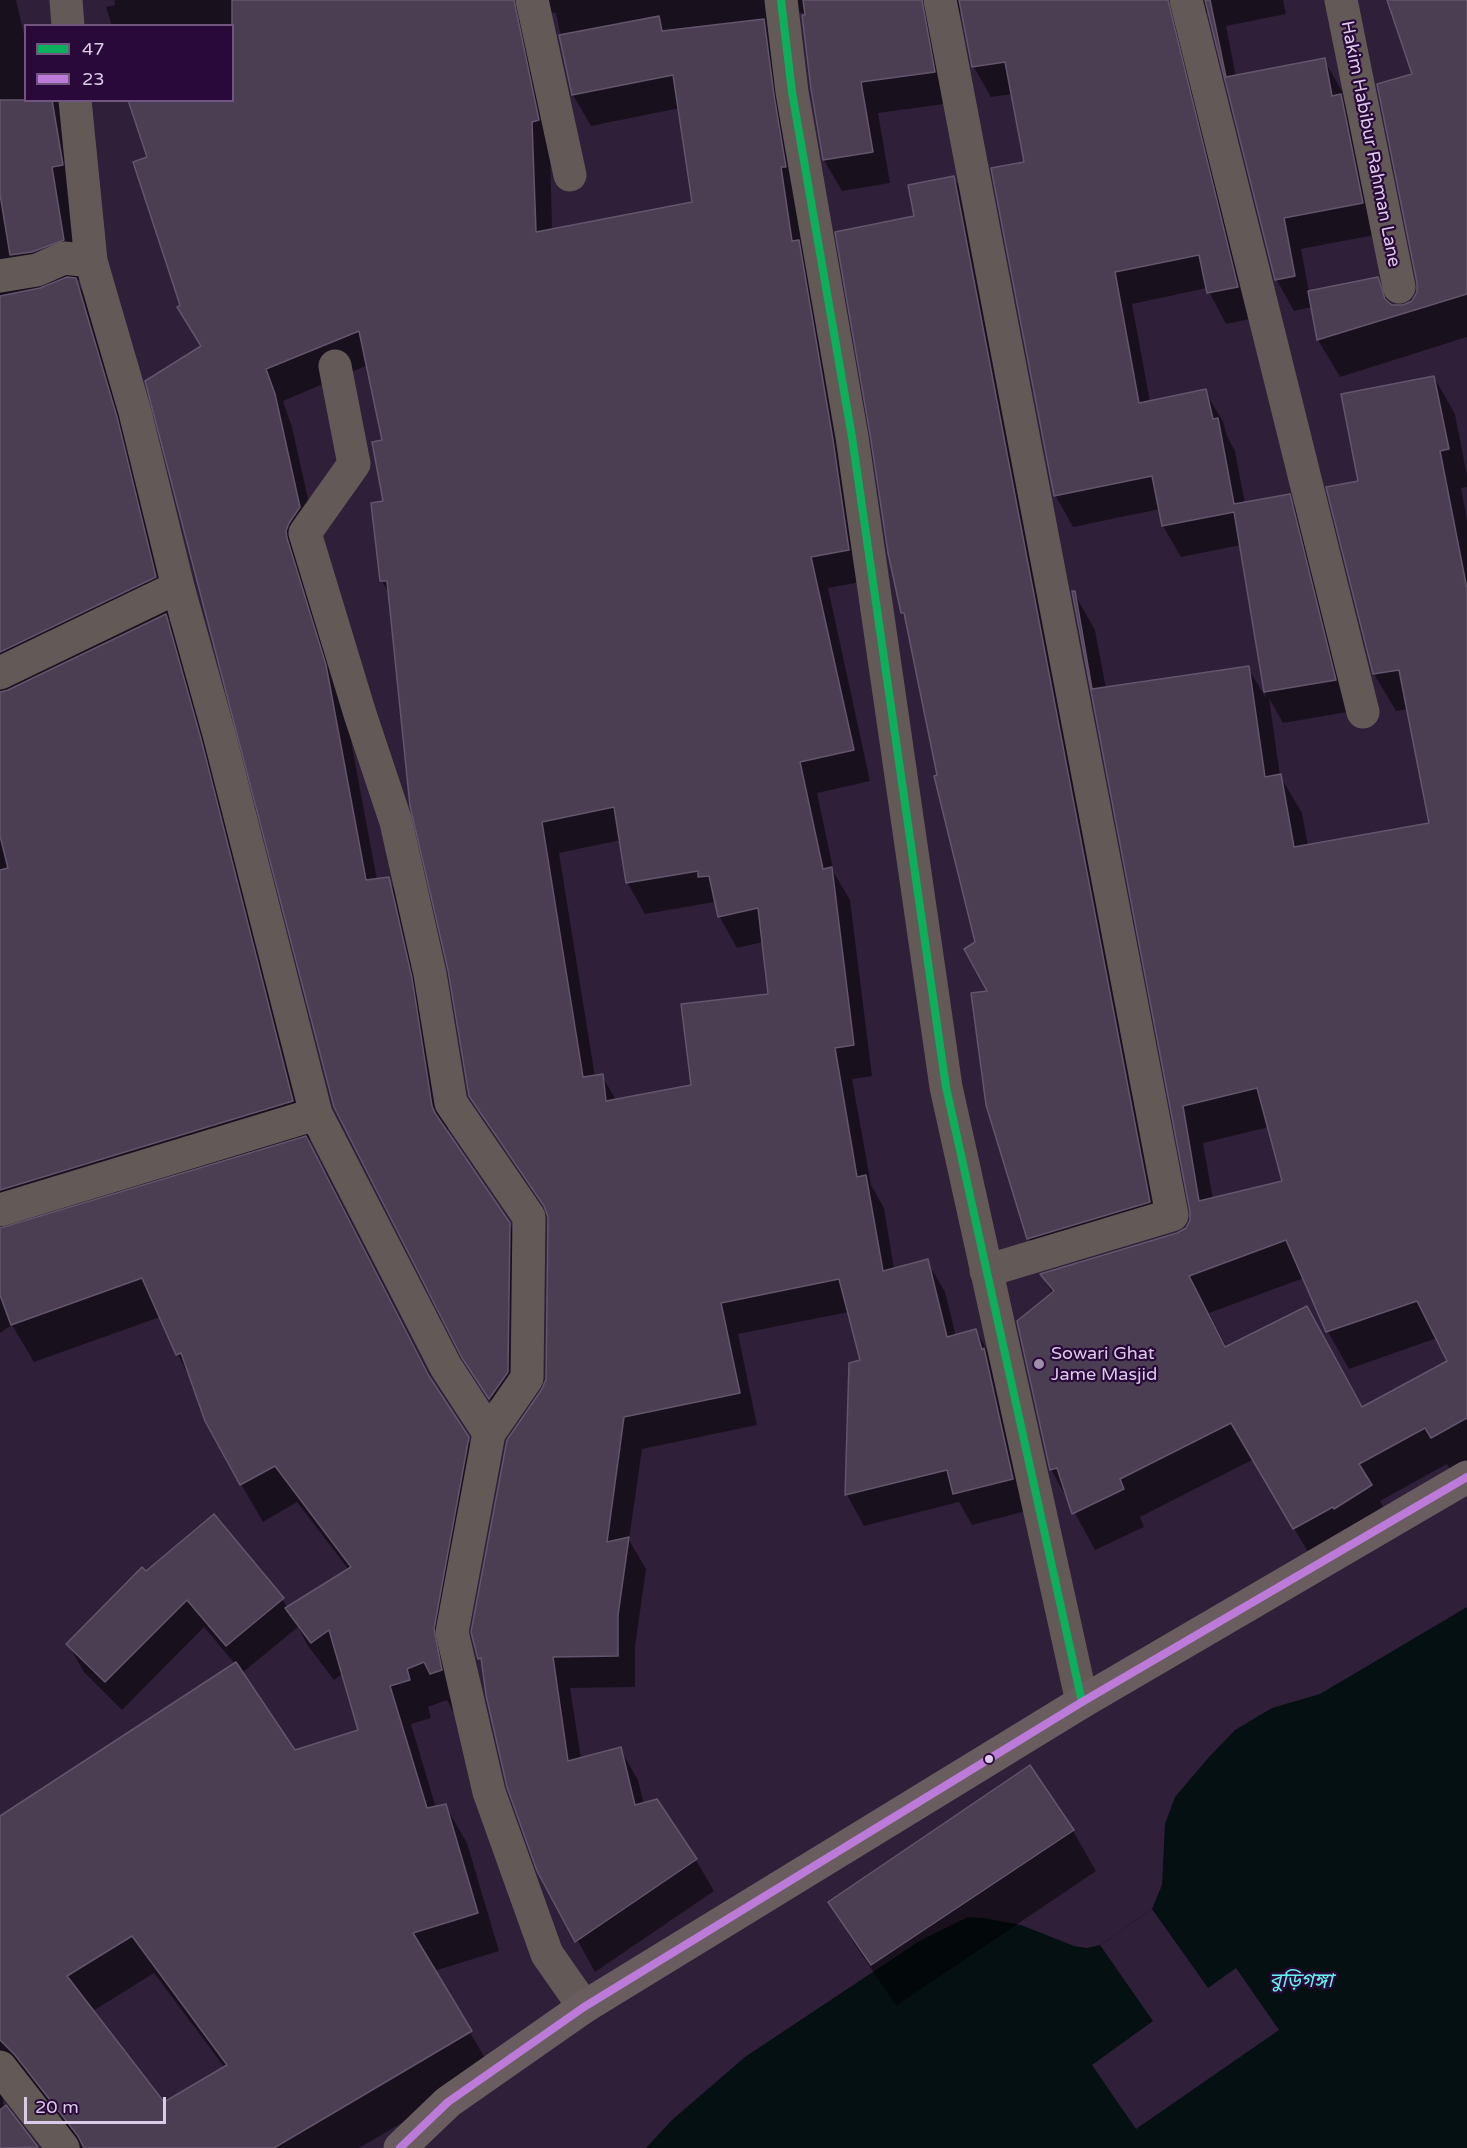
<!DOCTYPE html>
<html>
<head>
<meta charset="utf-8">
<style>
  body { margin:0 }
  #map { position:relative; width:1467px; height:2148px; overflow:hidden; background:#301f39; font-family:"Varela Round",sans-serif }
  canvas { display:block }
  .legend { position:absolute; left:24px; top:24px; width:210px; height:78px; box-sizing:border-box; background:#290939; border:2px solid #70567f; margin:0; padding:8px 10px; list-style:none; font-size:18px; color:#dbcae8 }
  .legend li { display:flex; align-items:center; gap:12px; height:30px }
  .legend b { width:30px; border:2px solid #70567f }
  .scale { position:absolute; left:24px; top:2097px; width:142px; height:27px; box-sizing:border-box; border:3px solid #dbcae8; border-top:0; padding-left:8px; font-size:18px; line-height:21px; white-space:nowrap; color:#dbcae8; -webkit-text-stroke:4px #290939; paint-order:stroke }
</style>
</head>
<body>
<div id="map">
<canvas width="1467" height="2148"></canvas>
<ul class="legend">
<li><b style="height:8px;background:#0daf5c"></b>47</li>
<li><b style="height:8px;background:#bd7bd9"></b>23</li>
</ul>
<div class="scale">20 m</div>
</div>
<script>
const g = document.querySelector('canvas').getContext('2d');
g.lineJoin = 'round';
function fill(path, color) {
  g.fillStyle = color;
  g.fill(path, 'evenodd');
}
function toPath(rows) {
  const path = new Path2D();
  for (const r of rows) {
    path.moveTo(r[0], r[1]);
    for (let i = 2; i < r.length; i += 2) path.lineTo(r[i], r[i + 1]);
  }
  return path;
}
function strokePath(path, color, width, dash) {
  g.strokeStyle = color;
  g.lineWidth = width;
  g.lineCap = dash ? 'butt' : 'round';
  g.setLineDash(dash || []);
  g.stroke(path);
}
function label(font, color, halo, rows, align = 'center') {
  g.font = font + ' "Varela Round","Noto Sans Bengali",sans-serif';
  g.lineWidth = 4.5;
  g.setLineDash([]);
  g.textBaseline = 'middle';
  g.strokeStyle = halo;
  g.fillStyle = color;
  for (const [text, x, y, turn = 0] of rows) {
    g.save();
    g.translate(x, y);
    g.rotate((+turn || 0) * Math.PI / 180);
    g.textAlign = isNaN(turn) ? turn : align;
    if (halo) g.strokeText(text, 0, 0);
    g.fillText(text, 0, 0);
    g.restore();
  }
}
fill(toPath([
  [1467,1607,1467,2148,646,2148,672,2120,745,2057,921,1940,968,1917,984,1918,1021,1925,1074,1946,1087,1948,1100,1945,1152,1909,1162,1885,1165,1824,1175,1797,1209,1757,1235,1730,1272,1708,1320,1694]
]), '#051012');
fill(toPath([
  [1152,1909,1208,1988,1236,1968,1279,2030,1136,2129,1092,2065,1153,2021,1100,1945]
]), '#301f39');
fill(toPath([
  [0,0,16,0,26,43,26,100,65,100,84,278,76,281,98,318,177,615,168,619,187,653,314,1139,307,1141,328,1176,440,1395,490,1476,454,1667,462,1708,453,1711,447,1700,428,1707,431,1718,411,1724,436,1808,445,1805,467,1843,499,1951,434,1971,492,2070,359,2148,81,2148,38,2093,10,2090,3,2099,3,2104,37,2148,0,2148,0,1818,235,1664,204,1627,122,1710,84,1672,68,1644,146,1573,282,1599,288,1608,349,1570,297,1502,263,1522,241,1484,160,1317,34,1362,12,1325,0,1333,0,1205,13,1227,16,1227,0,1198],
  [298,1627,308,1646,334,1680,343,1673,360,1731,294,1752,242,1673],
  [154,1973,225,2068,164,2104,93,2011],
  [114,0,1283,0,1286,14,1226,26,1236,77,1324,60,1342,91,1344,102,1358,126,1380,234,1301,249,1309,292,1377,279,1393,306,1402,307,1413,302,1418,293,1414,75,1389,0,1467,0,1467,337,1340,377,1318,340,1312,307,1294,311,1276,279,1210,13,1199,13,1255,318,1226,324,1207,288,1132,304,1150,402,1205,391,1223,422,1227,436,1235,451,1245,504,1289,496,1307,527,1353,711,1283,723,1269,698,1280,776,1302,813,1308,846,1430,825,1408,709,1396,711,1374,674,1359,483,1434,377,1455,414,1467,476,1467,487,1461,488,1467,520,1467,1467,1453,1474,1447,1464,1380,1501,1392,1523,1316,1566,1254,1459,1140,1517,1144,1527,1095,1550,1051,1469,1053,1294,1042,1275,1178,1234,1187,1229,1191,1220,1192,1212,1074,593,1095,630,1106,688,1248,668,1266,698,1241,545,1181,557,1163,526,1160,509,1073,527,1055,495,1026,163,1013,94,991,97,973,66,963,13,954,13,952,103,878,113,890,183,842,191,824,160,812,89,803,13,797,12,866,581,828,588,870,781,817,793,834,873,850,900,872,1076,852,1079,871,1185,884,1208,894,1269,927,1261,945,1292,956,1336,976,1331,994,1362,1030,1510,972,1525,959,1502,864,1526,847,1495,850,1364,862,1361,849,1312,738,1334,757,1425,642,1449,629,1540,646,1569,635,1647,635,1687,570,1688,581,1759,620,1749,638,1780,644,1804,656,1800,696,1860,714,1891,595,1972,539,1871,473,1632,547,1378,549,1215,489,1127,470,1095,390,595,382,581,385,503,384,441,368,365,283,401,292,427,317,539,343,698,377,880,388,878,406,910,429,1010,449,1136,509,1223,527,1255,508,1429,464,1357,202,347,182,306,149,158,232,100,232,26,112,26,106,7,115,5],
  [547,12,556,13,573,95,591,126,680,108,693,203,552,230],
  [621,840,627,882,645,914,715,902,719,916,737,948,763,942,769,995,693,1086,616,1100,602,1076,595,1077,559,853],
  [1269,1127,1284,1182,1213,1199,1203,1143],
  [1304,1278,1328,1332,1349,1369,1437,1338,1449,1362,1362,1409,1227,1348,1209,1313],
  [954,177,971,207,1166,1231,1045,1268,1028,1238,990,992,938,776,907,621,902,613,916,217],
  [1073,1831,1096,1871,896,2006,854,1943,830,1902]
]), '#0007');
const building = toPath([
  [232,0,514,0,539,120,532,122,536,232,692,202,673,75,572,95,559,35,659,16,662,31,764,19,774,95,786,167,781,167,792,241,799,240,833,440,849,550,811,557,854,750,800,762,823,869,832,867,854,1045,835,1048,857,1177,866,1175,883,1271,928,1259,947,1337,976,1329,982,1350,984,1348,1013,1479,953,1494,947,1470,845,1495,849,1363,860,1360,839,1279,721,1303,740,1393,624,1417,607,1542,629,1537,618,1615,618,1656,553,1657,568,1761,621,1747,635,1805,657,1799,697,1859,575,1942,537,1871,507,1787,486,1695,481,1658,478,1659,471,1632,507,1440,542,1389,546,1379,548,1217,544,1206,469,1096,448,970,410,806,387,581,380,581,371,503,383,501,372,442,382,440,359,331,266,369,275,394,300,507,289,523,286,531,287,538,326,665,366,880,389,877,412,978,432,1106,435,1113,510,1223,508,1372,489,1399,462,1358,334,1107,145,381,201,346,177,307,180,305,133,162,147,157,128,100,232,100,232,0],
  [614,807,626,883,698,871,698,877,709,876,718,917,758,908,768,994,681,1004,691,1085,606,1101,603,1074,583,1077,542,822,614,807],
  [803,0,922,0,935,72,861,82,873,152,823,160,811,89,802,15,805,15,803,0],
  [959,0,1168,0,1238,287,1207,293,1199,255,1115,272,1139,403,1206,389,1213,419,1218,418,1234,504,1290,494,1336,680,1264,692,1234,512,1162,526,1152,476,1054,496,991,168,1024,162,1005,62,972,67,959,0],
  [1205,0,1210,0,1226,77,1325,58,1332,96,1341,94,1363,203,1284,218,1295,276,1275,280,1205,0],
  [1387,0,1467,0,1467,294,1317,340,1308,291,1378,277,1385,299,1392,305,1403,305,1412,301,1417,292,1417,283,1377,84,1412,74,1387,0],
  [0,100,52,100,63,165,52,167,64,240,32,252,10,255,0,194,0,100],
  [954,176,1150,1202,1027,1239,986,1105,971,993,987,991,964,949,975,942,934,776,937,775,904,613,901,613,888,553,870,434,835,232,914,216,908,185,954,176],
  [67,277,76,278,117,417,156,577,0,652,0,296,40,288,67,277],
  [1434,376,1449,449,1440,451,1467,589,1467,1418,1431,1438,1425,1428,1359,1464,1372,1485,1334,1509,1333,1507,1293,1529,1231,1423,1120,1479,1124,1489,1072,1514,1057,1468,1050,1470,1017,1321,1054,1291,1040,1274,1177,1233,1186,1228,1190,1220,1190,1212,1072,591,1075,591,1092,689,1249,666,1265,777,1281,774,1294,847,1429,823,1399,670,1373,674,1326,487,1358,481,1341,394,1434,376],
  [1257,1088,1282,1181,1199,1201,1183,1106,1257,1088],
  [1286,1240,1326,1332,1417,1301,1447,1361,1362,1407,1307,1306,1225,1347,1189,1276,1286,1240],
  [166,614,201,739,293,1101,0,1190,0,870,8,868,0,836,0,692,8,690,166,614],
  [306,1136,429,1376,469,1437,434,1629,442,1670,430,1674,424,1662,407,1669,410,1680,390,1686,427,1808,446,1804,478,1913,413,1933,472,2031,274,2148,84,2148,78,2136,15,2055,0,2040,0,1816,236,1662,295,1750,358,1730,329,1630,311,1643,285,1608,351,1567,275,1466,240,1485,205,1421,181,1353,176,1355,142,1278,11,1325,0,1295,0,1228,306,1136],
  [132,1936,227,2065,164,2102,67,1976,132,1936],
  [214,1514,284,1598,226,1646,187,1600,105,1682,66,1644,142,1567,146,1571,214,1514],
  [1030,1765,1074,1830,871,1965,828,1902,1030,1765],
  [6,2105,38,2147,0,2148,0,2110,6,2105]
]);
fill(building, '#4b3e53');
strokePath(building, '#63556c', 1.5);
strokePath(toPath([
  [66,0,68,26],
  [532,0,570,175],
  [781,0,792,92,852,437,946,1087,1082,1702],
  [940,0,1172,1215,986,1271],
  [1186,0,1363,712],
  [1341,0,1399,287],
  [75,100,91,261,135,412,178,587,219,734,316,1114,446,1367,489,1433,452,1632,489,1792,547,1954,584,2007],
  [0,276,37,270,64,258,91,261],
  [335,366,354,464,305,533,360,714,396,822,430,974,451,1103,529,1217,527,1378,489,1433],
  [0,673,178,587],
  [0,1210,316,1114],
  [0,2067,63,2148]
]), '#635a58', 33);
strokePath(toPath([
  [400,2148,448,2102,584,2007,1082,1702,1467,1477]
]), '#6a5d60', 33);
strokePath(toPath([
  [781,0,792,92,852,437,946,1087,1082,1702]
]), '#0daf5c', 8);
strokePath(toPath([
  [400,2148,448,2102,584,2007,1082,1702,1467,1477]
]), '#bd7bd9', 8);
for (const [x, y, r, color] of [
  [1039,1364,6,"#9f8eab"],
  [989,1759,5,"#dbcae8"]
]) {
  const dot = new Path2D();
  dot.arc(x, y, r, 0, 2 * Math.PI);
  g.fillStyle = color;
  g.fill(dot);
  strokePath(dot, '#290939', 2);
}
label('18px', '#dbcae8', '#290939', [
  ["Hakim Habibur Rahman Lane",1370,144,79]
]);
label('18px', '#dbcae8', '#290939', [
  ["Sowari Ghat",1051,1354],
  ["Jame Masjid",1051,1375]
], 'left');
label('italic 20px', '#63f2eb', '#290939', [
  ["বুড়িগঙ্গা",1301,1982]
]);
</script>
</body>
</html>
